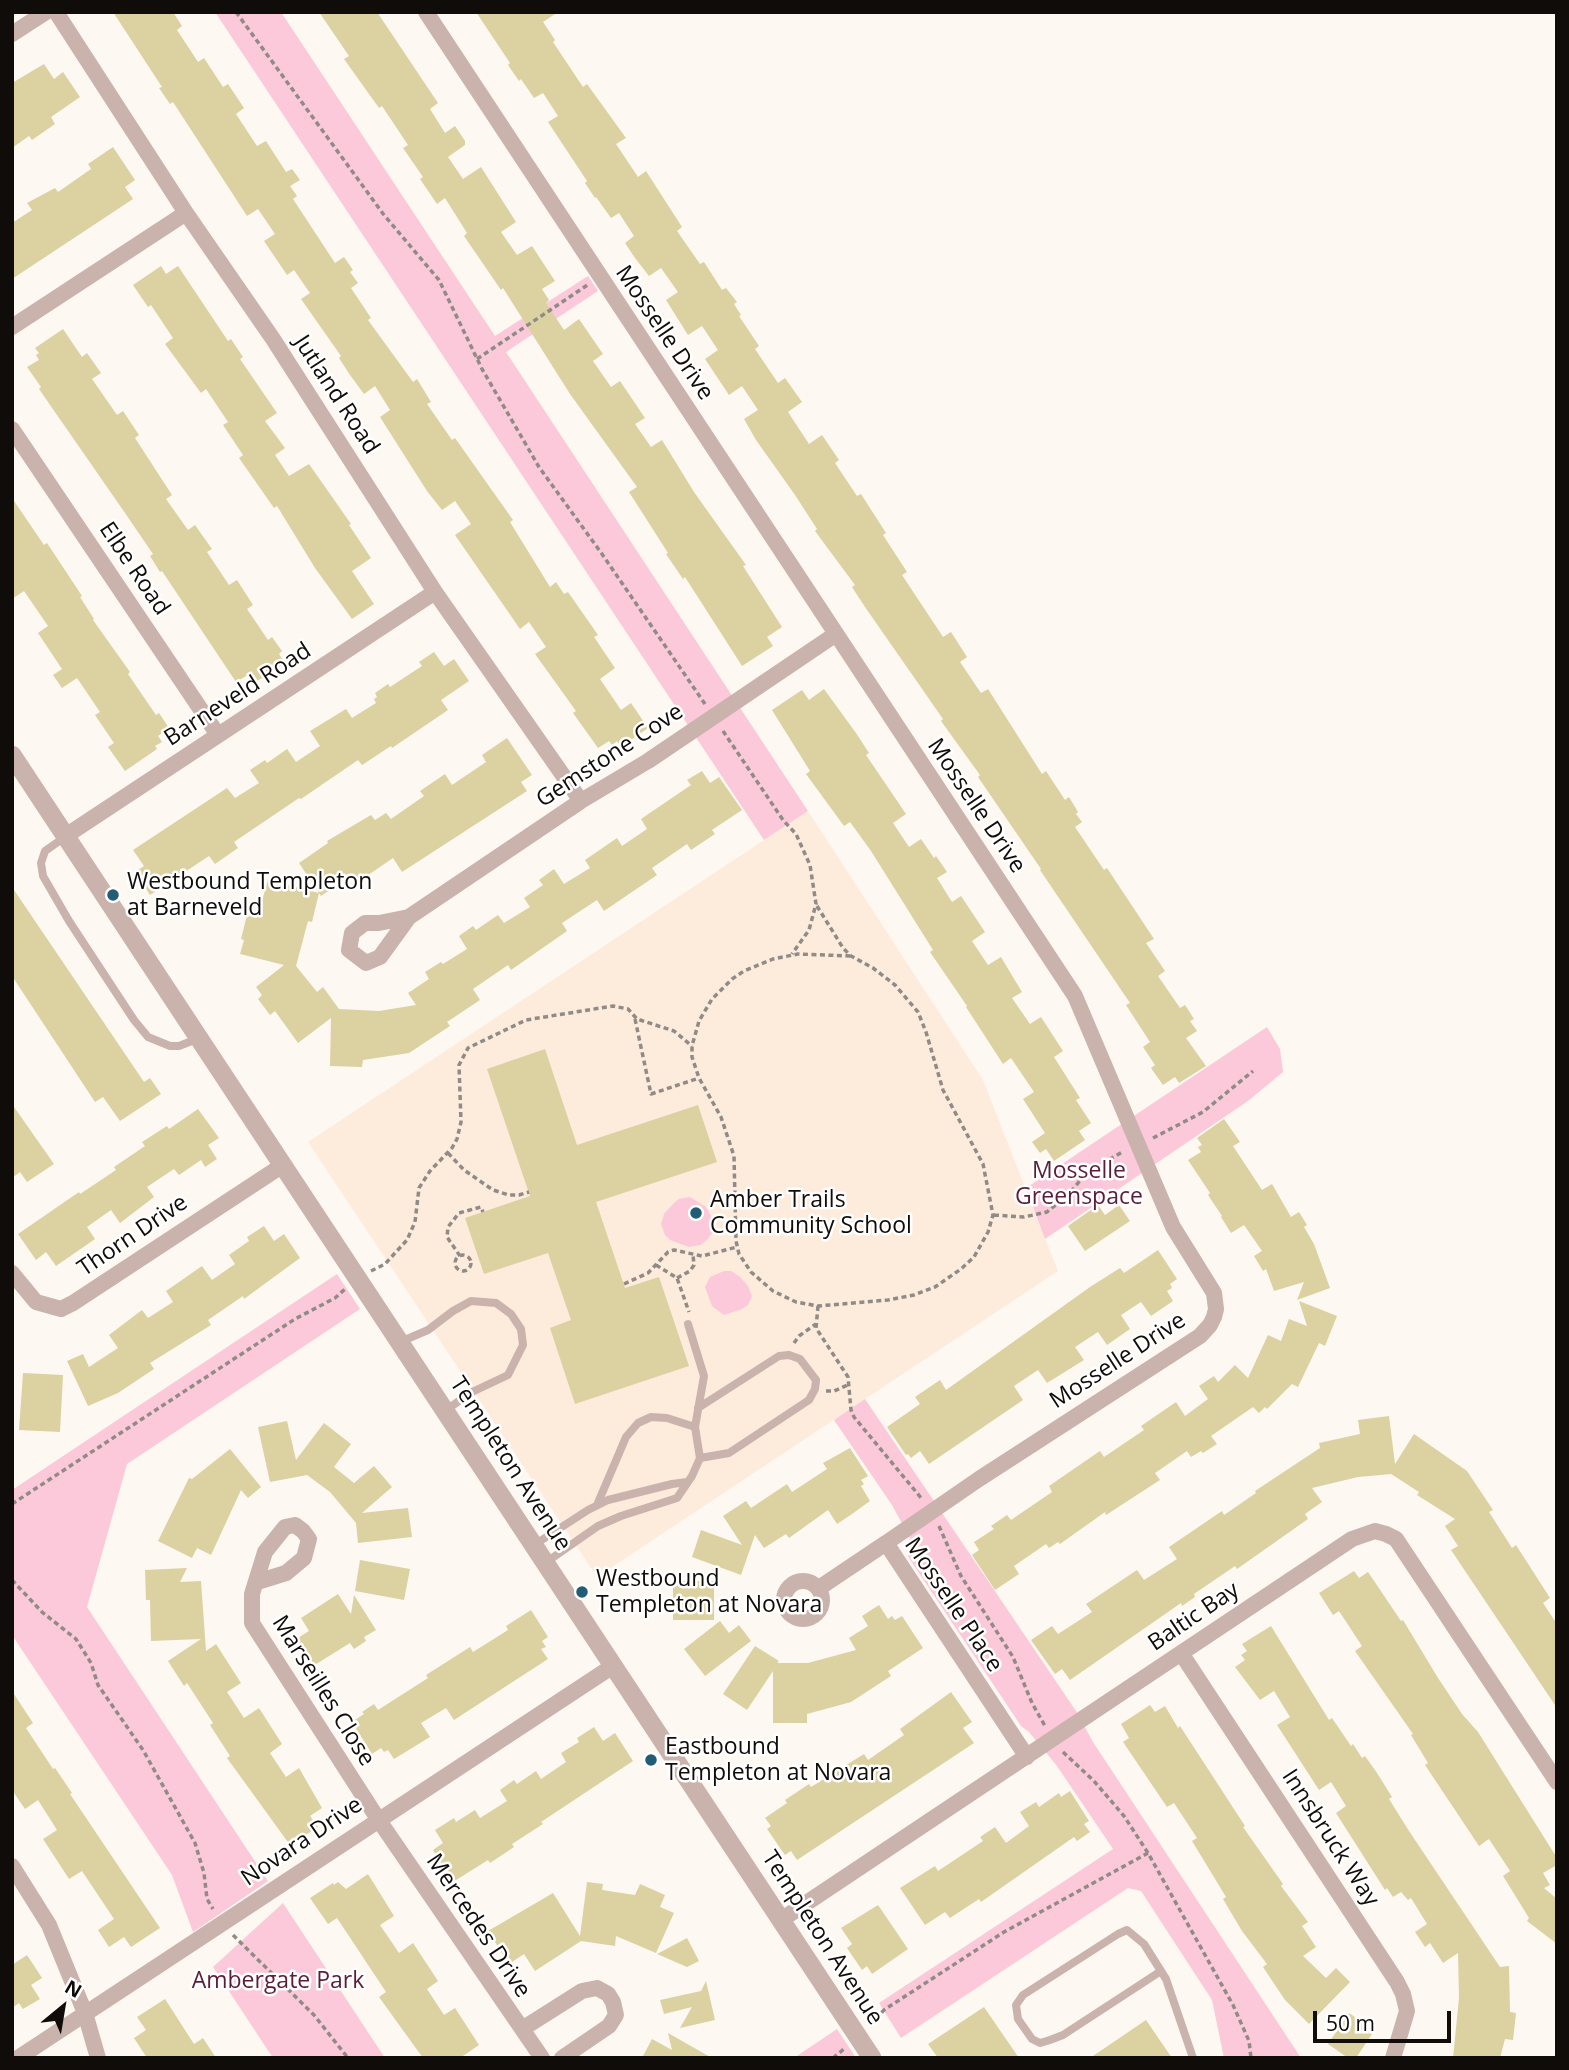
<!DOCTYPE html>
<html>
<head>
<meta charset="utf-8">
<style>
  body { margin:0 }
  #map { position:relative; width:1569px; height:2070px; overflow:hidden; background:#fef8f2; font-family:"Open Sans",sans-serif }
  canvas { display:block }
  .frame { position:absolute; inset:0; border:14px solid #100c09; pointer-events:none }
  .north { position:absolute; left:28px; top:1972px; width:70px; height:70px; -webkit-text-stroke:5px #fff; paint-order:stroke; rotate:30deg; font-size:19px; font-weight:700; line-height:28px; text-align:center; color:#100c09 }
  .north::after { content:''; display:block; margin:auto; width:24px; height:32px; background:#100c09; clip-path:polygon(50% 0,100% 100%,50% 72%,0 100%) }
  .scale { position:absolute; left:1313px; top:2011px; width:138px; height:32px; box-sizing:border-box; border:4px solid #100c09; border-top:0; padding-left:9px; font-size:21px; line-height:24px; white-space:nowrap; color:#100c09; -webkit-text-stroke:5px #fff; paint-order:stroke }
</style>
</head>
<body>
<div id="map">
<canvas width="1569" height="2070"></canvas>
<div class="frame"></div>
<div class="north">N</div>
<div class="scale">50 m</div>
</div>
<script>
const g = document.querySelector('canvas').getContext('2d');
g.lineJoin = 'round';
function fill(path, color) {
  g.fillStyle = color;
  g.fill(path, 'evenodd');
}
function toPath(rows) {
  const path = new Path2D();
  for (const r of rows) {
    if (r.length === 3) {
      path.moveTo(r[0] + r[2], r[1]);
      path.arc(r[0], r[1], r[2], 0, 2 * Math.PI);
      continue;
    }
    path.moveTo(r[0], r[1]);
    for (let i = 2; i < r.length; i += 2) path.lineTo(r[i], r[i + 1]);
  }
  return path;
}
function strokePath(path, color, width, dash) {
  g.strokeStyle = color;
  g.lineWidth = width;
  g.lineCap = dash ? 'butt' : 'round';
  g.setLineDash(dash || []);
  g.stroke(path);
}
function label(font, color, halo, rows, align = 'center') {
  g.font = font + ' "Open Sans",sans-serif';
  g.lineWidth = 5;
  g.setLineDash([]);
  g.textBaseline = 'middle';
  g.strokeStyle = halo;
  g.fillStyle = color;
  for (const [text, x, y, turn = 0] of rows) {
    g.save();
    g.translate(x, y);
    g.rotate((+turn || 0) * Math.PI / 180);
    g.textAlign = isNaN(turn) ? turn : align;
    if (halo) g.strokeText(text, 0, 0);
    g.fillText(text, 0, 0);
    g.restore();
  }
}
fill(toPath([
  [808,811,983,1080,1058,1271,597,1577,308,1142]
]), '#fdebdc');
fill(toPath([
  [215,12,281,12,495,336,588,276,598,291,506,352,808,811,764,840],
  [1267,1027,1280,1049,1283,1072,1248,1101,1045,1239,1026,1188],
  [690,1197,706,1207,715,1223,713,1232,706,1241,700,1245,689,1247,670,1240,665,1235,661,1224,664,1214,674,1203,679,1199],
  [724,1271,731,1271,740,1277,748,1286,752,1296,748,1305,742,1309,724,1315,712,1306,705,1287,710,1277],
  [337,1274,360,1309,127,1464,87,1607,268,1881,193,1932,172,1875,12,1635,12,1490],
  [865,1399,1076,1711,1093,1742,1301,2058,1224,2058,1212,2000,1141,1891,1128,1888,901,2038,879,2003,1113,1849,1057,1766,1029,1732,1021,1726,909,1558,906,1548,910,1538,892,1505,834,1420],
  [283,1903,385,2058,273,2058,213,1967],
  [837,2029,856,2058,794,2058]
]), '#fbc9d9');
fill(toPath([
  [113,12,173,12,182,26,177,30,198,62,204,58,223,87,228,84,244,108,236,114,257,146,266,141,286,172,292,169,300,180,290,186,297,196,293,199,335,263,344,257,353,270,350,272,358,283,351,288,371,318,368,320,413,382,417,379,431,402,427,404,452,440,455,438,513,520,510,522,550,587,556,582,564,594,568,592,598,635,594,637,615,668,600,679,621,710,631,703,648,728,621,747,617,741,612,745,609,741,598,748,573,713,576,711,535,654,546,647,529,622,520,629,455,535,471,524,455,501,442,510,427,491,380,417,390,410,375,386,364,394,350,375,339,358,341,356,301,299,310,293,294,270,287,275,264,241,275,234,258,209,247,216,173,102,170,104,159,88,162,87],
  [319,12,377,12,438,103,430,109,445,133,455,126,465,141,465,145,448,157,463,179,481,167,516,222,501,232,517,255,532,246,555,281,542,289,549,300,546,303,564,330,579,319,603,354,593,361,611,387,620,381,645,418,635,424,651,447,662,440,694,492,746,565,743,566,782,627,767,637,773,646,742,666,685,577,683,579,666,554,668,553,629,492,637,487,570,394,503,288,501,290,464,236,467,233,445,198,437,204,420,179,423,177,403,148,408,145,382,106,379,108,344,59,349,56],
  [476,12,558,12,543,22,555,40,553,42,583,87,587,84,626,138,616,144,638,177,646,171,682,227,677,231,700,264,704,262,722,290,726,288,737,302,734,304,741,315,739,316,759,346,755,349,778,383,785,378,802,402,788,412,809,444,822,435,839,460,835,463,857,496,861,494,886,533,883,535,907,572,902,575,943,637,951,632,967,657,960,662,981,693,988,689,1042,774,1046,771,1065,800,1069,797,1078,812,1076,814,1082,822,1075,827,1104,870,1107,868,1154,939,1146,943,1165,971,1158,976,1180,1008,1185,1005,1194,1019,1190,1021,1197,1031,1186,1038,1206,1066,1179,1083,1175,1077,1163,1085,1151,1068,1155,1065,1143,1047,1150,1042,1126,1005,1130,1003,1040,870,1041,869,978,777,980,775,941,721,943,719,865,607,852,587,855,585,815,531,817,529,795,495,756,440,744,419,758,410,742,386,729,395,705,359,718,350,702,326,688,335,666,300,678,292,661,268,649,276,635,258,625,243,634,236,619,213,611,218,596,197,595,198,585,183,587,181,548,122,558,116,543,93,534,98,521,79,519,81,508,65,510,63],
  [44,64,54,79,63,72,80,97,51,117,55,124,32,140,29,136,12,148,12,83],
  [113,147,135,180,125,187,133,199,12,279,12,223,32,210,27,203,55,188,58,192,91,169,88,164],
  [161,266,166,274,178,266,228,341,231,339,243,357,240,359,277,413,265,421,285,448,275,455,289,476,309,464,351,524,349,525,371,558,352,571,374,604,352,619,315,568,277,506,274,508,239,458,243,455,223,425,228,422,206,389,201,393,165,344,173,338,151,305,148,307,133,285],
  [63,329,82,357,87,353,101,373,92,379,117,415,123,411,139,435,135,438,172,495,166,499,188,530,195,525,212,549,207,552,229,585,237,580,253,605,247,609,268,640,272,637,282,651,279,654,285,663,254,683,248,675,236,682,162,571,160,572,150,556,153,554,125,513,39,389,41,387,27,367,39,360,36,355,39,353,35,348],
  [12,498,44,545,47,543,82,596,80,597,94,619,93,620,130,672,128,674,156,715,159,713,169,728,158,736,162,742,155,746,157,749,125,771,108,747,114,743,95,715,100,712,77,678,62,688,53,675,62,669,38,633,48,626,24,591,12,599],
  [434,652,444,666,454,659,469,681,441,700,448,710,392,748,391,746,362,765,358,760,301,799,299,798,234,842,238,848,215,864,209,856,150,895,135,872,144,866,133,850,227,788,235,798,259,783,250,770,265,760,267,763,287,749,296,762,320,746,310,731,346,709,352,718,376,703,374,699,377,697,375,693,388,684,390,687,422,666,419,662],
  [824,689,856,733,869,753,866,755,906,814,893,823,909,847,921,839,934,858,936,856,947,872,937,878,952,902,961,896,985,932,972,941,988,965,1001,957,1022,992,1012,998,1030,1024,1041,1017,1063,1051,1054,1057,1080,1098,1076,1100,1091,1123,1079,1131,1085,1140,1054,1161,1046,1149,1040,1153,1032,1142,1045,1133,1023,1099,1034,1092,1011,1058,1003,1064,966,1007,967,1006,930,952,933,950,871,851,850,822,844,826,806,774,810,771,772,710,802,690,809,700],
  [507,738,532,775,521,782,527,791,402,872,393,858,355,884,350,876,321,896,299,863,328,843,327,841,371,815,375,820,386,813,391,819,424,796,420,791,445,774,452,785,486,762,482,755],
  [702,771,710,783,719,777,742,810,712,830,715,834,691,850,687,844,652,868,657,875,604,911,597,900,562,923,567,931,511,970,508,965,473,989,480,1000,447,1022,450,1026,409,1053,363,1060,362,1067,330,1066,331,1018,298,1043,275,1011,270,1015,258,999,262,995,256,987,284,965,240,954,244,940,241,939,247,915,257,918,268,880,319,893,312,922,308,921,296,966,317,992,323,987,339,1009,379,1011,416,1005,408,993,429,979,425,972,441,962,443,964,467,949,459,936,473,926,476,930,498,915,504,923,530,907,524,898,543,885,539,880,554,869,564,884,590,868,585,860,617,838,622,846,647,829,641,819,691,785,687,780],
  [12,887,144,1082,150,1078,161,1094,120,1121,103,1097,95,1102,12,976],
  [545,1049,577,1145,698,1105,717,1162,596,1202,625,1288,659,1277,689,1366,575,1404,550,1328,571,1320,548,1253,484,1274,465,1218,530,1196,487,1069],
  [12,1104,54,1164,27,1182,20,1172,12,1178],
  [198,1109,219,1138,208,1145,217,1159,205,1167,201,1160,179,1175,174,1169,147,1187,154,1197,120,1223,111,1210,87,1227,95,1239,56,1266,46,1252,36,1260,18,1234,79,1192,80,1194,116,1170,114,1167,145,1146,142,1142,167,1126,169,1129],
  [1224,1119,1240,1142,1233,1146,1262,1190,1272,1184,1291,1217,1299,1212,1307,1225,1304,1227,1314,1244,1330,1288,1297,1300,1304,1282,1274,1291,1266,1269,1263,1271,1254,1256,1262,1251,1244,1225,1231,1233,1221,1217,1222,1216,1208,1195,1210,1193,1188,1160,1201,1152,1198,1147,1202,1145,1197,1138],
  [1098,1205,1105,1215,1119,1205,1130,1221,1085,1251,1068,1226],
  [264,1226,274,1241,284,1234,300,1258,244,1299,243,1296,208,1320,211,1325,150,1363,154,1369,118,1393,88,1406,67,1361,83,1354,89,1367,118,1348,109,1335,142,1310,148,1318,173,1302,166,1291,202,1266,212,1280,235,1264,229,1255,249,1241,247,1237],
  [1158,1250,1177,1279,1170,1284,1172,1288,1167,1291,1173,1301,1151,1316,1141,1302,1121,1315,1130,1329,1107,1345,1098,1332,1075,1347,1084,1360,1047,1383,1038,1370,1014,1386,1023,1400,929,1464,920,1451,911,1458,908,1454,906,1455,887,1427,920,1404,915,1397,940,1380,946,1390,1090,1287,1120,1268,1124,1273],
  [1299,1301,1337,1316,1325,1346,1319,1343,1298,1387,1292,1384,1267,1409,1265,1407,1259,1413,1253,1407,1211,1436,1217,1444,1203,1453,1201,1451,1191,1457,1187,1451,1155,1473,1160,1480,1106,1515,1105,1512,1060,1544,1058,1542,1049,1548,1046,1544,1014,1566,1019,1574,995,1590,972,1555,979,1550,974,1542,994,1529,991,1526,1007,1515,1011,1520,1052,1492,1049,1486,1100,1451,1104,1457,1144,1430,1141,1426,1176,1402,1185,1416,1208,1399,1199,1386,1214,1376,1218,1382,1235,1365,1248,1378,1268,1335,1281,1341,1289,1319,1307,1326],
  [23,1373,63,1375,60,1432,19,1430],
  [1389,1416,1395,1464,1414,1434,1467,1471,1493,1510,1489,1512,1512,1548,1516,1545,1550,1598,1543,1603,1557,1624,1557,1708,1451,1550,1458,1546,1445,1526,1455,1519,1417,1495,1419,1492,1391,1474,1358,1477,1312,1488,1322,1502,1305,1514,1308,1519,1237,1569,1235,1566,1194,1594,1195,1597,1182,1606,1181,1603,1070,1680,1062,1669,1055,1674,1031,1640,1052,1626,1058,1634,1092,1612,1086,1604,1137,1570,1144,1580,1177,1559,1169,1547,1222,1511,1224,1515,1256,1493,1255,1491,1320,1448,1319,1443,1360,1434,1358,1420],
  [287,1421,296,1460,324,1423,351,1444,334,1467,354,1483,374,1466,392,1487,362,1513,408,1508,412,1537,358,1543,356,1523,330,1492,307,1475,270,1482,258,1427],
  [850,1448,868,1476,861,1480,864,1484,861,1486,870,1501,852,1514,837,1524,828,1510,789,1538,786,1534,764,1548,755,1535,741,1575,692,1557,701,1530,742,1545,723,1516,746,1501,751,1508,787,1484,792,1492,827,1469,823,1463],
  [230,1449,261,1487,248,1498,241,1490,211,1555,197,1548,192,1558,158,1541,189,1478,192,1479],
  [360,1560,410,1569,404,1600,355,1591],
  [187,1568,180,1582,201,1581,206,1651,216,1644,241,1683,227,1692,244,1718,259,1708,282,1744,270,1753,286,1777,299,1768,322,1808,310,1816,318,1827,290,1845,227,1758,230,1756,210,1725,213,1723,187,1683,184,1686,168,1661,201,1639,151,1641,150,1600,146,1600,145,1570],
  [1354,1571,1359,1578,1368,1572,1401,1621,1403,1620,1438,1678,1462,1714,1478,1732,1557,1858,1557,1865,1543,1873,1550,1885,1544,1888,1557,1899,1557,1944,1527,1921,1529,1918,1503,1876,1510,1871,1489,1839,1479,1846,1425,1765,1428,1763,1411,1735,1413,1734,1355,1651,1362,1646,1339,1611,1333,1615,1319,1593],
  [673,1581,714,1581,714,1620,673,1620],
  [338,1594,351,1614,354,1595,376,1630,364,1637,366,1641,354,1649,350,1643,313,1666,296,1639,309,1631,301,1618],
  [879,1605,888,1619,892,1616,895,1620,902,1616,923,1648,888,1671,891,1676,851,1702,807,1714,807,1723,773,1723,773,1671,747,1710,723,1694,755,1646,779,1661,777,1663,808,1663,856,1650,849,1638,868,1626,862,1616],
  [531,1610,548,1637,542,1641,546,1647,541,1649,548,1659,454,1720,446,1708,421,1723,430,1737,394,1759,388,1750,384,1752,381,1748,372,1754,352,1722,364,1714,362,1712,374,1704,378,1710,428,1678,426,1675,470,1647,473,1652,508,1630,506,1626],
  [720,1621,729,1633,739,1625,751,1641,705,1676,684,1649],
  [1271,1626,1329,1720,1332,1718,1351,1746,1353,1744,1362,1758,1365,1756,1377,1773,1392,1797,1389,1799,1409,1831,1500,1967,1509,1966,1510,2012,1516,2013,1513,2040,1505,2039,1500,2058,1453,2058,1459,1998,1458,1953,1443,1963,1430,1943,1425,1947,1415,1932,1427,1924,1411,1898,1408,1900,1401,1892,1393,1897,1387,1888,1385,1890,1336,1813,1346,1806,1331,1782,1319,1790,1277,1725,1290,1717,1274,1691,1260,1700,1235,1667,1245,1660,1241,1655,1247,1651,1242,1644],
  [12,1691,33,1723,26,1728,53,1769,55,1768,72,1793,70,1794,160,1928,131,1947,124,1937,109,1947,98,1930,114,1919,82,1871,69,1879,58,1862,43,1839,57,1830,38,1800,25,1809,12,1790],
  [951,1692,972,1722,963,1728,974,1743,797,1860,791,1851,785,1855,767,1829,771,1826,765,1818,787,1803,785,1800,809,1784,811,1787,864,1754,868,1760,904,1735,900,1729],
  [1150,1705,1155,1712,1165,1706,1178,1728,1180,1726,1245,1826,1243,1827,1283,1884,1281,1886,1308,1922,1302,1926,1316,1947,1303,1956,1326,1978,1336,1968,1350,1982,1309,2024,1285,2000,1263,1967,1267,1964,1242,1931,1223,1899,1226,1897,1192,1841,1197,1838,1174,1803,1167,1807,1123,1742,1129,1738,1121,1724],
  [594,1727,603,1741,615,1733,633,1761,541,1822,543,1824,512,1844,514,1847,490,1863,488,1860,453,1882,433,1850,443,1843,435,1830,454,1818,456,1822,475,1810,480,1818,507,1801,500,1790,514,1780,517,1784,536,1771,541,1779,566,1762,561,1753,579,1742,577,1738],
  [1070,1791,1089,1821,1084,1824,1090,1832,1077,1841,1074,1837,981,1902,979,1899,950,1918,945,1912,925,1925,900,1888,935,1866,938,1871,983,1841,980,1837,995,1827,1006,1843,1029,1826,1020,1812,1036,1802,1039,1807,1059,1793,1061,1797],
  [368,1874,394,1916,380,1925,399,1953,413,1943,438,1981,427,1989,444,2015,455,2008,479,2045,460,2058,423,2058,379,1997,386,1992,337,1918,328,1924,310,1898,333,1883,334,1885,338,1882,346,1889],
  [587,1882,603,1884,602,1890,635,1895,640,1884,665,1895,660,1907,674,1913,656,1953,616,1936,615,1946,581,1941,535,1971,524,1954,509,1964,488,1931,553,1893,580,1936],
  [878,1905,908,1949,872,1974,867,1966,862,1970,847,1948,852,1944,841,1928],
  [687,1938,699,1961,687,1967,657,1954],
  [27,1955,42,1978,31,1985,40,1999,23,2009,19,2003,12,2008,12,1965],
  [706,1981,715,2020,680,2028,692,2007,664,2014,660,2000,701,1991],
  [165,1999,194,2044,203,2038,216,2058,147,2058,134,2038,146,2030,137,2017],
  [984,2007,1019,2058,938,2058,928,2044],
  [1349,2013,1368,2026,1366,2030,1372,2034,1356,2058,1348,2058,1328,2044],
  [1146,2020,1172,2058,1090,2058],
  [668,2033,712,2058,642,2058,652,2039,672,2050]
]), '#dbd1a1');
strokePath(toPath([
  [236,12,384,215,439,280,482,369,539,467,602,554,705,704],
  [477,359,589,284],
  [723,731,783,820,796,834,810,865,816,904,809,930,792,954],
  [817,906,843,948,851,956,873,968,895,985,918,1012,926,1032,943,1090,983,1164,993,1215,988,1232,974,1257,961,1269,935,1287,914,1295,888,1300,818,1306,796,1302,773,1291,751,1272,739,1254,736,1241,734,1156,721,1117,699,1078,692,1057,692,1046,699,1021,712,999,732,979,744,971,773,959,798,954,851,956],
  [635,1019,651,1094,699,1078],
  [1153,1138,1203,1112,1253,1071],
  [448,1153,464,1170,493,1190,509,1195,519,1195,529,1192],
  [994,1215,1024,1217,1047,1212,1070,1193,1086,1173,1124,1151],
  [463,1263,8],
  [460,1256,447,1237,448,1227,459,1213,481,1207,483,1212],
  [656,1265,677,1278,689,1312],
  [371,1271,385,1264,407,1240,415,1222,419,1188,430,1171,452,1148,457,1139,461,1122,459,1065,468,1048,526,1020,613,1006,628,1009,637,1019,674,1031,692,1046],
  [677,1278,690,1271,694,1265,693,1255],
  [624,1284,648,1273,668,1252,674,1250,702,1256,737,1247],
  [818,1306,816,1328,848,1377,851,1410,854,1417,922,1499],
  [794,1343,799,1336,816,1324],
  [826,1391,834,1391,850,1384],
  [12,1504,295,1319,335,1298,345,1289],
  [939,1526,961,1576,1013,1657,1032,1703,1045,1726],
  [12,1580,42,1612,76,1639,91,1663,98,1685,143,1750,195,1843,204,1873,207,1899,213,1909],
  [1063,1752,1094,1781,1124,1816,1148,1853,1233,2005,1249,2041,1251,2058],
  [233,1935,314,2015,348,2058],
  [870,2025,884,2010,1004,1932,1148,1853],
  [833,2058,844,2049]
]), '#918b87', 3.5, [5, 3.5]);
strokePath(toPath([
  [65,837,45,851,41,863,43,876,69,921,134,1020,148,1037,170,1046,179,1046,197,1039],
  [400,1342,428,1330,453,1311,471,1301,496,1303,511,1314,521,1329,523,1345,508,1375,470,1393,445,1411],
  [698,1408,779,1356,789,1355,800,1359,816,1380,815,1389,809,1400,729,1453,700,1458],
  [597,1505,626,1437,638,1423,651,1417,667,1418,695,1427],
  [534,1545,588,1510,608,1500,672,1484,687,1482],
  [545,1563,598,1526,621,1516,677,1498,692,1476,700,1458,695,1427,704,1376,688,1324],
  [1161,1971,1063,2035,1050,2040,1040,2043,1032,2039,1018,2019,1016,2005,1023,1995,1118,1934,1127,1930,1144,1944,1166,1979,1193,2058]
]), '#cab2ad', 8);
strokePath(toPath([
  [56,12,186,213,273,339,435,592,581,801],
  [426,12,1075,996,1173,1227,1214,1293,1216,1309,1214,1317,1210,1325,1200,1336,979,1479,886,1543],
  [12,34,46,12],
  [12,327,186,213],
  [12,429,218,735],
  [67,835,435,592],
  [409,917,380,957,366,963,349,950,352,933,365,923,379,923,409,917,581,801,648,761,836,634],
  [12,1273,36,1302,61,1309,73,1303,283,1165],
  [803,1600,19],
  [257,1582,286,1573,304,1558,309,1539,303,1531,295,1525,285,1527,265,1552,252,1594,252,1623,378,1819,542,2058],
  [819,1588,886,1543,1027,1757],
  [1181,1653,1397,1982,1403,1994,1407,2011,1393,2058],
  [12,1866,49,1925,85,2013,98,2058],
  [781,1920,1352,1539,1375,1531,1386,1534,1396,1539,1557,1782],
  [522,2029,582,1991,597,1988,608,1994,613,2002,616,2015,609,2026,562,2058],
  [18,2058,613,1666]
]), '#cab2ad', 16);
strokePath(toPath([
  [12,755,872,2058]
]), '#cab2ad', 19);
for (const [x, y, r, color] of [
  [113,895,7,"#225d76"],
  [696,1213,7,"#225d76"],
  [582,1592,7,"#225d76"],
  [651,1760,7,"#225d76"]
]) {
  const dot = new Path2D();
  dot.arc(x, y, r, 0, 2 * Math.PI);
  g.fillStyle = color;
  g.fill(dot);
  strokePath(dot, '#fff', 2.5);
}
label('23px', '#100c09', '#fff', [
  ["Mosselle Drive",664,333,56],
  ["Jutland Road",336,395,57],
  ["Elbe Road",134,569,56],
  ["Barneveld Road",238,695,-33],
  ["Gemstone Cove",610,756,-33],
  ["Mosselle Drive",976,806,56],
  ["Thorn Drive",133,1236,-34],
  ["Mosselle Drive",1118,1361,-33],
  ["Templeton Avenue",510,1464,57],
  ["Mosselle Place",953,1605,56],
  ["Baltic Bay",1194,1617,-34],
  ["Marseilles Close",323,1691,58],
  ["Innsbruck Way",1330,1838,57],
  ["Novara Drive",302,1842,-34],
  ["Mercedes Drive",478,1926,56],
  ["Templeton Avenue",822,1938,57]
]);
label('23px', '#100c09', '#fff', [
  ["Westbound Templeton",127,882],
  ["at Barneveld",127,908],
  ["Amber Trails",710,1200],
  ["Community School",710,1226],
  ["Westbound",596,1579],
  ["Templeton at Novara",596,1605],
  ["Eastbound",665,1747],
  ["Templeton at Novara",665,1773]
], 'left');
label('23px', '#5b1e37', '#fff', [
  ["Mosselle",1079,1171],
  ["Greenspace",1079,1197],
  ["Ambergate Park",278,1981]
]);
</script>
</body>
</html>
